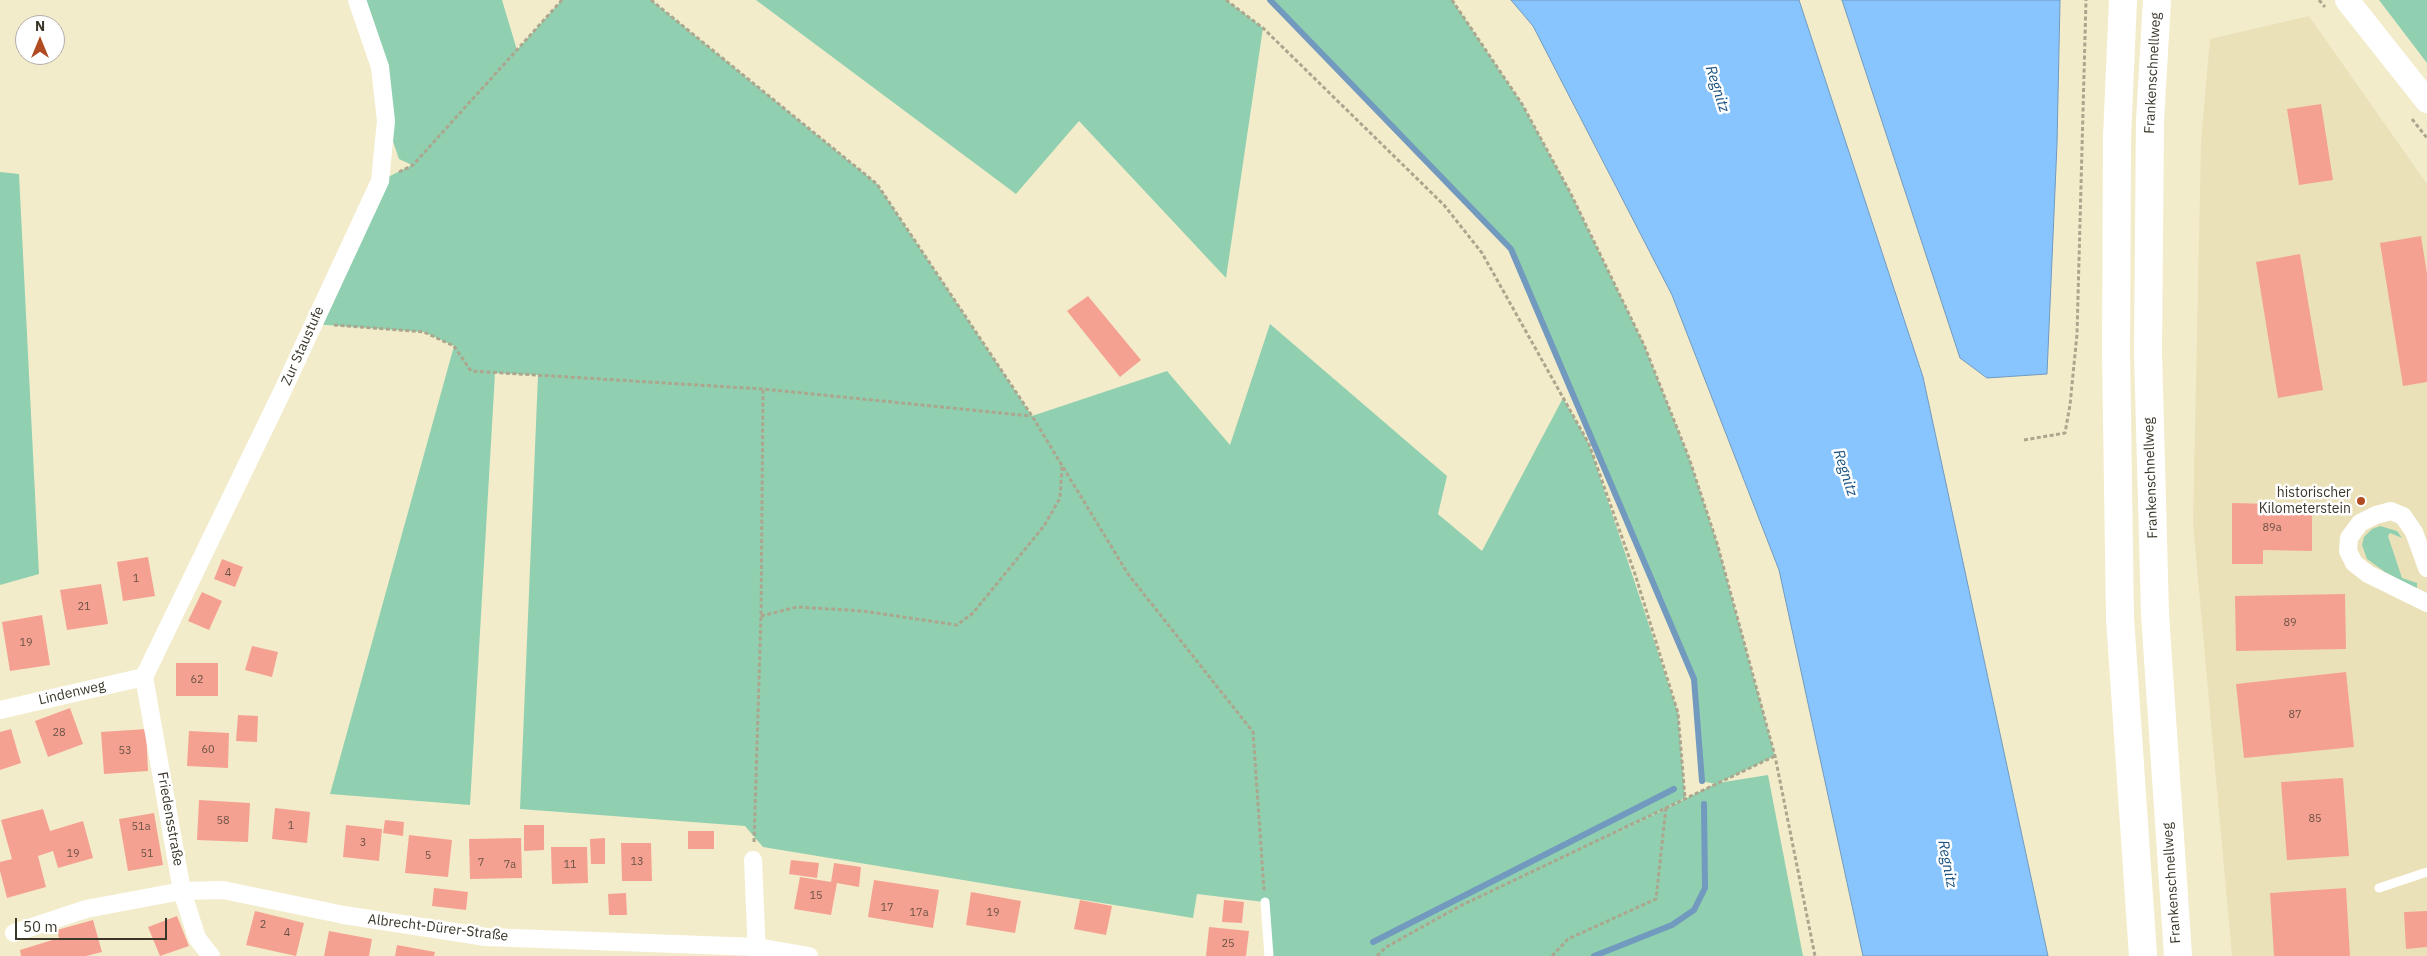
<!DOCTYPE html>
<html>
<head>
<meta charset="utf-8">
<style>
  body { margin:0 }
  #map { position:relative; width:2427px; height:956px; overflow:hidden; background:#f3eccb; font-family:"IBM Plex Sans",sans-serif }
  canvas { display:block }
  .north { position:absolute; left:15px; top:15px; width:50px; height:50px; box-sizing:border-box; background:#fff; border:1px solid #b0afaa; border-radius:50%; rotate:0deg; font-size:14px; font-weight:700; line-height:20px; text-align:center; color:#3a372a }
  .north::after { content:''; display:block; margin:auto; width:18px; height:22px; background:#b14b21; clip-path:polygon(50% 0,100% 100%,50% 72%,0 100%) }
  .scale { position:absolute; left:15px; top:918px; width:152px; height:22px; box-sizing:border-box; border:2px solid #3a372a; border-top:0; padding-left:6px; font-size:15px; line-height:18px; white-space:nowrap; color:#3a372a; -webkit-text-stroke:4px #fff; paint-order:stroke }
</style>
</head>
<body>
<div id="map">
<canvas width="2427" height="956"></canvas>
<div class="north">N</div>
<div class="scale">50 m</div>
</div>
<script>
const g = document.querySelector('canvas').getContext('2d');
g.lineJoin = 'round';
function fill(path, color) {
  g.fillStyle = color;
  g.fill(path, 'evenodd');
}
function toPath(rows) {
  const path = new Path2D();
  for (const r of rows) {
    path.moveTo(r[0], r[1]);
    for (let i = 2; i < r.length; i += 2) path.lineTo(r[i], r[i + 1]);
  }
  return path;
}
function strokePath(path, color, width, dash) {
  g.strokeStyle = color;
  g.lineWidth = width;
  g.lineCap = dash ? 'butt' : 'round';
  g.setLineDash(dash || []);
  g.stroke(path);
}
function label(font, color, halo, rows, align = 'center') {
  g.font = font + ' "IBM Plex Sans",sans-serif';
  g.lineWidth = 5;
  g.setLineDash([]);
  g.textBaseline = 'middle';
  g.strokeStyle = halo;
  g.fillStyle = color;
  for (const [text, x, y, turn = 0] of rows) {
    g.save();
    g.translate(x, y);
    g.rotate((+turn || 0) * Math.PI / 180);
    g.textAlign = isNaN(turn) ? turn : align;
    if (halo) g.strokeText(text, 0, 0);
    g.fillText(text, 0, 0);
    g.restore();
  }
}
fill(toPath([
  [2309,16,2427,184,2427,956,2232,956,2193,524,2201,141,2210,39]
]), '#ebe1b9');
fill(toPath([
  [357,0,502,0,517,50,562,0,651,0,877,184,1032,416,1167,371,1230,445,1270,324,1447,476,1438,514,1482,551,1563,398,1589,444,1678,713,1685,798,1613,835,1715,784,1702,781,1694,679,1511,249,1270,0,1452,0,1522,104,1571,194,1644,345,1689,458,1717,543,1775,756,1718,783,1768,775,1803,956,1269,956,1264,902,1197,894,1193,918,763,847,745,826,520,809,538,375,495,373,470,805,330,794,454,346,424,332,313,324,380,181,412,165,399,159,386,121],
  [756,0,1226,0,1263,28,1226,278,1079,121,1016,194],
  [2379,0,2427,0,2427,63],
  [0,172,19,174,39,574,0,585],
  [2380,526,2397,531,2402,538,2390,533,2388,536,2402,578,2417,583,2417,589,2385,572,2367,559,2362,545,2364,537,2372,529]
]), '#90d0b0');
const water = toPath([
  [1511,0,1799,0,1923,377,2048,956,1863,956,1779,570,1672,295,1533,26,1511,0],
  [1842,0,2060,0,2057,144,2047,374,1987,378,1960,358,1842,0]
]);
fill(water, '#88c5fe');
strokePath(water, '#719abe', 1);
strokePath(toPath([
  [1270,0,1511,249,1694,679,1702,781],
  [1373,942,1674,789],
  [1594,956,1672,925,1694,910,1705,888,1704,804]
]), '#719abe', 6);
fill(toPath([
  [2321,104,2333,180,2299,185,2287,109],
  [2421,236,2427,274,2427,382,2403,386,2380,243],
  [2300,254,2323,390,2278,398,2256,262],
  [1088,296,1141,360,1120,377,1067,311],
  [2232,503,2312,505,2312,551,2263,550,2263,564,2232,564],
  [148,557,155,596,123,601,117,562],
  [222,559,243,567,235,587,214,579],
  [101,584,108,624,67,630,60,590],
  [202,592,222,601,209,630,188,621],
  [2345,594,2346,649,2236,651,2235,596],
  [42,615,50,665,10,671,2,622],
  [252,646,278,652,272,677,245,670],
  [176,663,218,663,218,696,176,696],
  [2346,672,2354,747,2244,758,2236,684],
  [70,708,83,744,48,757,35,721],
  [238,715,258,716,257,742,236,741],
  [11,729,21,763,0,770,0,732],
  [146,729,148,771,104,774,101,732],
  [189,731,229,733,228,768,187,766],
  [2343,778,2349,856,2287,860,2281,782],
  [199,800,250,803,248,842,197,840],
  [275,808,310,812,307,843,272,839],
  [43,809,50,831,83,821,93,858,58,868,53,851,38,856,46,887,7,898,0,871,0,862,12,859,1,820],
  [154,813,163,865,128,871,119,819],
  [385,820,404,822,403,836,383,833],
  [346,825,382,829,379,861,343,857],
  [524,825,544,825,544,850,524,851],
  [688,831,714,831,714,849,688,849],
  [409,835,452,840,448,877,405,873],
  [521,838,522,878,470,879,469,839],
  [605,838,605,864,591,864,590,839],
  [621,843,651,843,652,881,622,881],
  [551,847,587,847,588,883,552,884],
  [791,860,819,863,817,878,789,874],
  [834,863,861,867,859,887,837,883,831,915,794,909,800,877,831,882],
  [874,880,939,890,933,928,868,917],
  [434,888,468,892,466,910,432,906],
  [2346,888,2350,956,2274,956,2270,893],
  [971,892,1021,901,1015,933,966,925],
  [626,893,627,915,609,915,608,894],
  [1080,900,1112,906,1106,935,1074,929],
  [1224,900,1244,902,1242,923,1222,922],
  [255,911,304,923,296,956,246,945],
  [2427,911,2427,947,2406,949,2404,912],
  [177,916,189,946,160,956,148,927],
  [93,920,102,952,86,956,21,956,20,950,59,938,57,930],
  [1209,927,1249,931,1246,956,1206,956],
  [329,931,372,939,369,956,324,956],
  [397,945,435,952,434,956,395,956]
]), '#f5a192');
strokePath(toPath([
  [651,0,877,184,1032,416,1128,574,1253,732,1264,890],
  [1226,0,1263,28,1444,205,1482,253,1589,444,1635,574,1678,713,1685,798],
  [1452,0,1522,104,1571,194,1644,345,1689,458,1717,543,1775,756,1815,956],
  [2319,0,2325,7],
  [2412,119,2427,138],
  [399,172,413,165,562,0],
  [334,325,424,332,454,346,471,371,763,389,1031,416],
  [2024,440,2065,433,2070,405,2077,334,2086,0],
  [761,616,797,607,863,611,957,625,973,613,1044,526,1060,498,1062,466],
  [754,842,761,616,763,389],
  [1377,956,1386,947,1460,906,1775,756],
  [1552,956,1568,939,1656,899,1666,807]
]), '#aba68d', 3, [4, 2.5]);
strokePath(toPath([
  [2379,888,2427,872],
  [1265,902,1269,956]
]), '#fff', 9);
strokePath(toPath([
  [2427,568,2414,532,2403,516,2391,511,2376,515,2360,523,2349,538,2348,551,2354,563,2368,574,2427,603],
  [144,677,282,392,380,181,386,121,380,67,357,0],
  [144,677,182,891,197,938,211,956],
  [0,710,144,677],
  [753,860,757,956],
  [14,933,86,909,182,891,223,890,344,915,486,937,757,947,809,956]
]), '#fff', 18);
strokePath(toPath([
  [2347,0,2427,101]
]), '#fff', 24);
strokePath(toPath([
  [2123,0,2117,137,2116,353,2120,618,2143,956],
  [2157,0,2150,121,2148,352,2155,614,2178,956]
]), '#fff', 28);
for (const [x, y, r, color] of [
  [2361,501,5,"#b14b21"]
]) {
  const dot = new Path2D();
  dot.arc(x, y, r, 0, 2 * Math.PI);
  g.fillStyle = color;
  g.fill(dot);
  strokePath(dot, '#fff', 2);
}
label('11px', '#695244', null, [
  ["89a",2272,528],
  ["4",228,573],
  ["1",136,579],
  ["21",84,607],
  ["89",2290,623],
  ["19",26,643],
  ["62",197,680],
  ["87",2295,715],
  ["28",59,733],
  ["60",208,750],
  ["53",125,751],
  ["85",2315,819],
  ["58",223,821],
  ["1",291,826],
  ["51a",141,827],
  ["3",363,843],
  ["19",73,854],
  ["51",147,854],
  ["5",428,856],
  ["13",637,862],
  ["7",481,863],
  ["7a",510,865],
  ["11",570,865],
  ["15",816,896],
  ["17",887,908],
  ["17a",919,913],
  ["19",993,913],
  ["2",263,925],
  ["4",287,933],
  ["25",1228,944]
]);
label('14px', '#3a372a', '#fff', [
  ["Frankenschnellweg",2153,73,-87],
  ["Zur Staustufe",303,346,-66],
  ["Frankenschnellweg",2151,478,-92],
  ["Lindenweg",72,693,-13],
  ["Friedensstraße",170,819,80],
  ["Frankenschnellweg",2172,883,-94],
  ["Albrecht-Dürer-Straße",438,928,7]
]);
label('14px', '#3a372a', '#fff', [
  ["historischer",2351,493],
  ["Kilometerstein",2351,509]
], 'right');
label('italic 15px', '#1d5482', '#fff', [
  ["Regnitz",1717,89,72],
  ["Regnitz",1845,473,72],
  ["Regnitz",1947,864,79]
]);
</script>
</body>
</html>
